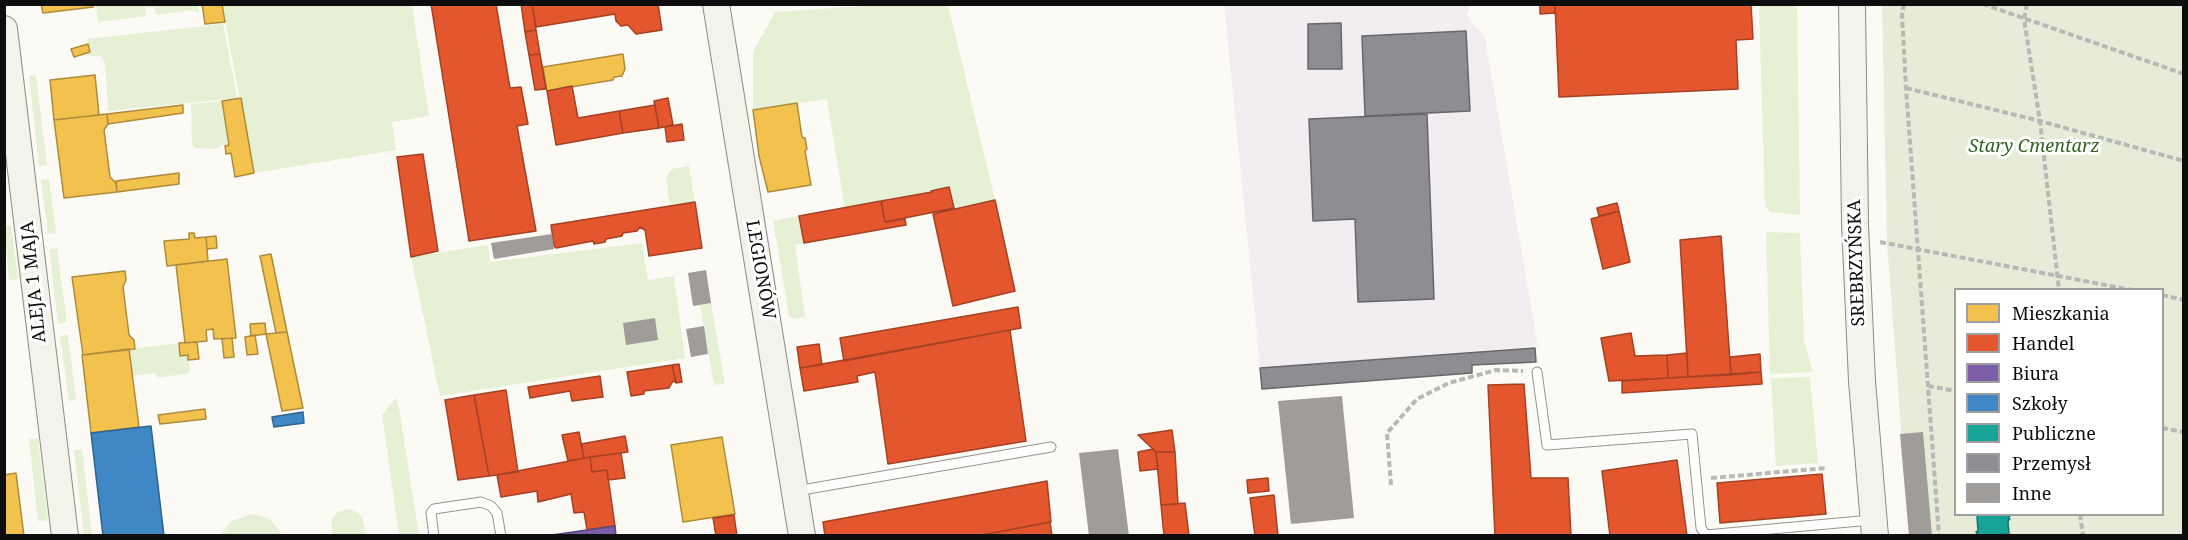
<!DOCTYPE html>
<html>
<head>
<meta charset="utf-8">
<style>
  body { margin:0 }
  #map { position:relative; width:2188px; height:540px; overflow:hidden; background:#fbfaf4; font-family:"Noto Serif",serif }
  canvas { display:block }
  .frame { position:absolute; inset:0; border:6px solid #0e0e0e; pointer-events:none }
  .legend { position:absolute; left:1954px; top:288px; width:210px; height:228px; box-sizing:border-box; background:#fff; border:2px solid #9f9f9f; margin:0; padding:8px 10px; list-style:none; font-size:18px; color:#0e0e0e }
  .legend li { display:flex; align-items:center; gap:12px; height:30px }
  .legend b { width:30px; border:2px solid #9f9f9f }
</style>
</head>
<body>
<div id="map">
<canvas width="2188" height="540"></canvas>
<div class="frame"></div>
<ul class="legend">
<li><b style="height:16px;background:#f2c14e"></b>Mieszkania</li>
<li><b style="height:16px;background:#e4572e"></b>Handel</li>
<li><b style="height:16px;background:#7b5ea7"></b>Biura</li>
<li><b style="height:16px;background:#3f88c5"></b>Szkoły</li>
<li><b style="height:16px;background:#17a398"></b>Publiczne</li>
<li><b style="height:16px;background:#8d8d92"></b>Przemysł</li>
<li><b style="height:16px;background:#9f9c99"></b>Inne</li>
</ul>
</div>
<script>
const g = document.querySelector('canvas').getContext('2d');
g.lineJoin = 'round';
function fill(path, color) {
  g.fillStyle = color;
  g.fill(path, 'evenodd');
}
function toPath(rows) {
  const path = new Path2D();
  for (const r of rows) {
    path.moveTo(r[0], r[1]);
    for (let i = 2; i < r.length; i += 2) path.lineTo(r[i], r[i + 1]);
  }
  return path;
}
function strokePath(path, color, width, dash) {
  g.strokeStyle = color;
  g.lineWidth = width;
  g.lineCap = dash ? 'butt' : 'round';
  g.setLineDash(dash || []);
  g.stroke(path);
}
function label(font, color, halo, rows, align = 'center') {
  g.font = font + ' "Noto Serif",serif';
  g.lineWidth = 6;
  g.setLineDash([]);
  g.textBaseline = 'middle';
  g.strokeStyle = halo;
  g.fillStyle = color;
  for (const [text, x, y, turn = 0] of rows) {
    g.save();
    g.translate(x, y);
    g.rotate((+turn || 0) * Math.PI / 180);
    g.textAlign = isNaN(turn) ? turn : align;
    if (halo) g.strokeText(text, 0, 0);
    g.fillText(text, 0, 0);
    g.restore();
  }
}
fill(toPath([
  [1224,5,1470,5,1467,16,1485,38,1538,346,1260,368]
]), '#f2edf0');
fill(toPath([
  [96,5,198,5,199,13,192,10,156,15,154,7,145,8,146,16,98,22],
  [222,5,412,5,429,116,392,122,396,150,254,173],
  [878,5,948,5,995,200,954,208,949,187,931,191,932,192,845,208,827,99,753,110,753,52,775,12],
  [1759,5,1797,5,1800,215,1771,212,1765,206],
  [223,24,237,98,108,111,105,63,101,56,86,56,90,52,87,39],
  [36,75,47,165,39,166,29,76],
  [222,101,229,145,220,145,219,148,212,149,195,148,192,144,191,104],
  [689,166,695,202,670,206,666,180,668,174,672,169],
  [49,179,56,233,48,234,41,180],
  [799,216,804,243,795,245,805,317,793,319,789,316,773,221],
  [11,225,18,279,9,280,4,226],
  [1766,232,1800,233,1804,341,1813,372,1770,374],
  [642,243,648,280,674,276,685,358,440,396,411,257,488,245,490,262],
  [57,248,67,322,58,324,49,249],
  [711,303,725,383,714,385,700,305],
  [68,334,76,400,69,401,60,336],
  [179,343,180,356,188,355,190,373,157,378,156,373,132,376,129,349],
  [1810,377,1818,463,1776,466,1771,378],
  [396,398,399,408,419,535,399,535,382,415],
  [38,438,48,520,38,521,29,439],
  [74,450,82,450,92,535,84,535],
  [348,509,353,510,362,516,366,535,332,535,331,521,334,516,338,512],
  [252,514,262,516,272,521,282,535,220,535,232,521]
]), '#e6f0d5');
fill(toPath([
  [1882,5,2183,5,2183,535,1909,535,1887,242],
  [1956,290,2162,290,2162,514,1956,514]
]), '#e7ecd8');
const homes = toPath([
  [41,4,93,4,93,7,43,13,41,4],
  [202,4,222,4,225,22,205,24,202,4],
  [88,44,90,52,74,57,71,49,88,44],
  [623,54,625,69,622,76,614,77,613,80,547,91,543,67,623,54],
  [95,75,99,115,54,120,50,80,95,75],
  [241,98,254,173,235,177,231,153,226,154,225,146,229,145,222,101,241,98],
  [797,103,802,137,805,138,807,149,805,151,811,185,768,192,759,156,753,110,797,103],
  [183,105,183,113,108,124,107,114,183,105],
  [107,114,108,124,104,130,110,177,116,183,117,192,64,198,54,120,107,114],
  [179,173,179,184,117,192,116,181,179,173],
  [189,233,194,233,195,238,206,237,208,261,167,266,164,241,189,239,189,233],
  [216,236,217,248,207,249,206,237,216,236],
  [271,254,287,332,276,333,260,256,271,254],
  [227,259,236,338,214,339,213,329,206,330,207,341,185,343,176,265,227,259],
  [125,271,126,280,123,287,129,335,134,340,135,349,83,355,72,277,125,271],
  [265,323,266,334,251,336,250,324,265,323],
  [287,332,303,408,282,411,266,334,287,332],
  [255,335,258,354,247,355,245,337,255,335],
  [232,338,234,357,224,358,222,339,232,338],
  [197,342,199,359,188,360,188,355,180,356,179,343,197,342],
  [129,349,139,427,91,433,82,355,129,349],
  [205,409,206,419,160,424,158,415,205,409],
  [722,437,735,514,683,522,671,445,722,437],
  [16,473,24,536,4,536,4,475,16,473]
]);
fill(homes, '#f2c14e');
strokePath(homes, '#ae8b3b', 1.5);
const shops = toPath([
  [431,4,496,4,510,88,521,87,528,124,517,126,536,231,469,241,431,4],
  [521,4,532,4,536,30,525,32,521,4],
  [532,4,658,4,662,30,636,34,628,25,621,26,616,21,615,14,536,27,532,4],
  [1540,4,1555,4,1555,13,1540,14,1540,4],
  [1555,4,1751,4,1753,39,1736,40,1738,89,1559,97,1555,4],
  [536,30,540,54,529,55,525,32,536,30],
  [540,54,546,89,535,90,529,55,540,54],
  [572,86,578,118,619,111,623,133,556,145,547,91,572,86],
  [668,98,673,125,659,128,654,101,668,98],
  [655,105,659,128,623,133,619,111,655,105],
  [682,124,684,140,667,142,665,127,682,124],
  [423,154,438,251,411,257,397,157,423,154],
  [949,187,954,208,885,222,881,201,932,192,931,191,949,187],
  [995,200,1015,291,953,306,933,214,995,200],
  [881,201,885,222,905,219,906,225,804,243,799,216,881,201],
  [695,202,702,248,649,256,645,230,640,227,637,231,623,233,622,236,606,239,605,242,594,244,593,241,556,248,554,246,551,225,695,202],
  [1617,203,1619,211,1599,216,1597,208,1617,203],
  [1619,211,1630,262,1603,269,1591,219,1619,211],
  [1721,236,1731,375,1688,377,1680,240,1721,236],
  [1018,307,1021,328,844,361,840,338,1018,307],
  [1010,330,1026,441,888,464,875,372,857,376,858,382,804,391,800,368,1010,330],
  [1631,333,1635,356,1667,355,1668,378,1609,381,1601,338,1631,333],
  [819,344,822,365,800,368,797,347,819,344],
  [1687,353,1688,377,1668,378,1667,355,1687,353],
  [1760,354,1761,372,1731,375,1730,357,1760,354],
  [679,364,682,382,676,383,672,365,679,364],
  [672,365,676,383,673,381,669,388,644,391,644,394,631,396,627,372,672,365],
  [1761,372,1762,384,1622,393,1622,381,1761,372],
  [600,376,603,397,572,401,570,391,530,398,528,387,600,376],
  [1524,384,1531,478,1568,478,1571,536,1495,536,1488,385,1524,384],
  [506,390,518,472,489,476,474,395,506,390],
  [474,395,489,476,458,480,445,400,474,395],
  [1172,430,1175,452,1156,452,1138,435,1172,430],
  [579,432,584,458,568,461,562,435,579,432],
  [625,436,628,452,584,458,581,444,625,436],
  [1153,449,1156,452,1158,469,1140,471,1138,452,1153,449],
  [1156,452,1175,452,1178,504,1161,505,1156,452],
  [621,453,625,478,608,480,607,470,592,472,590,457,621,453],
  [590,457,592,472,607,470,615,526,587,530,584,512,574,513,571,494,538,502,537,491,501,497,497,475,590,457],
  [1677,460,1687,536,1610,536,1602,471,1677,460],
  [1822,474,1826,514,1720,523,1717,483,1822,474],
  [1268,478,1269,491,1248,493,1247,480,1268,478],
  [1047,481,1051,522,977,536,825,536,823,522,1047,481],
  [1274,495,1278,536,1255,536,1250,498,1274,495],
  [1185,503,1189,536,1164,536,1161,505,1185,503],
  [734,515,737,536,716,536,713,518,734,515],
  [1050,522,1052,536,977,536,1050,522]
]);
fill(shops, '#e4572e');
strokePath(shops, '#a44124', 1.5);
const offices = toPath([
  [615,526,616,536,545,536,615,526]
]);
fill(offices, '#7b5ea7');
strokePath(offices, '#5a4679', 1.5);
const schools = toPath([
  [303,412,304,423,274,427,272,417,303,412],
  [151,426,164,536,103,536,91,433,151,426]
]);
fill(schools, '#3f88c5');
strokePath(schools, '#30638e', 1.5);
const public = toPath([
  [1980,514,2012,514,2008,518,2010,519,2008,521,2009,534,1979,536,1976,532,1978,531,1977,517,1980,514]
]);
fill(public, '#17a398');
strokePath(public, '#14766f', 1.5);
const industry = toPath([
  [1341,23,1342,69,1308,69,1308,24,1341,23],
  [1466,31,1470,111,1365,116,1362,36,1466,31],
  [1427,114,1434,299,1358,302,1355,219,1313,221,1309,119,1427,114],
  [1535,348,1536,362,1472,365,1472,373,1262,389,1260,368,1535,348]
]);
fill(industry, '#8d8d92');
strokePath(industry, '#67676a', 1.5);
fill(toPath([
  [552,234,554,249,494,259,491,243],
  [706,270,711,303,693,306,688,273],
  [655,318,658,340,626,345,623,323],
  [704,326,708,354,691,357,686,329],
  [1342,396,1354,518,1291,524,1278,401],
  [1923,432,1932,536,1909,536,1900,434],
  [1118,449,1129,536,1089,536,1079,453]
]), '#9f9c99');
const lane = toPath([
  [1537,372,1547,445,1692,434,1701,528,1706,535,1871,520],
  [796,491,1051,447],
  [434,536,431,513,434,509,481,502,491,506,497,513,501,536]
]);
const secondary = toPath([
  [716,4,802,536],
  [1852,4,1855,224,1862,381,1875,536],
  [4,29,65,536]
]);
strokePath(lane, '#959492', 11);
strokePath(secondary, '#8b8b88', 28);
strokePath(toPath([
  [1904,4,1902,14,1906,88,1939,536],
  [1983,4,2184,74],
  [2027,4,2024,19,2040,121,2059,290],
  [1906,88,2040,121,2184,161],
  [1880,242,2132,290],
  [2162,295,2184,300],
  [1928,386,1956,391],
  [2162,428,2184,432],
  [1711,478,1827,468],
  [1391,485,1387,433,1417,399,1449,383,1496,370,1523,371],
  [2080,514,2083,536]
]), '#b8b8b7', 4, [6, 3]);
strokePath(lane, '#fefefd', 9);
strokePath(secondary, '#f4f3eb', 26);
label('italic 18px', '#326322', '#fff', [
  ["Stary Cmentarz",2034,147]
]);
label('18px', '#0e0e0e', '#fff', [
  ["SREBRZYŃSKA",1857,263,-92],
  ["LEGIONÓW",760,270,80],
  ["ALEJA 1 MAJA",34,282,-96]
]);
</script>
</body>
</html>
